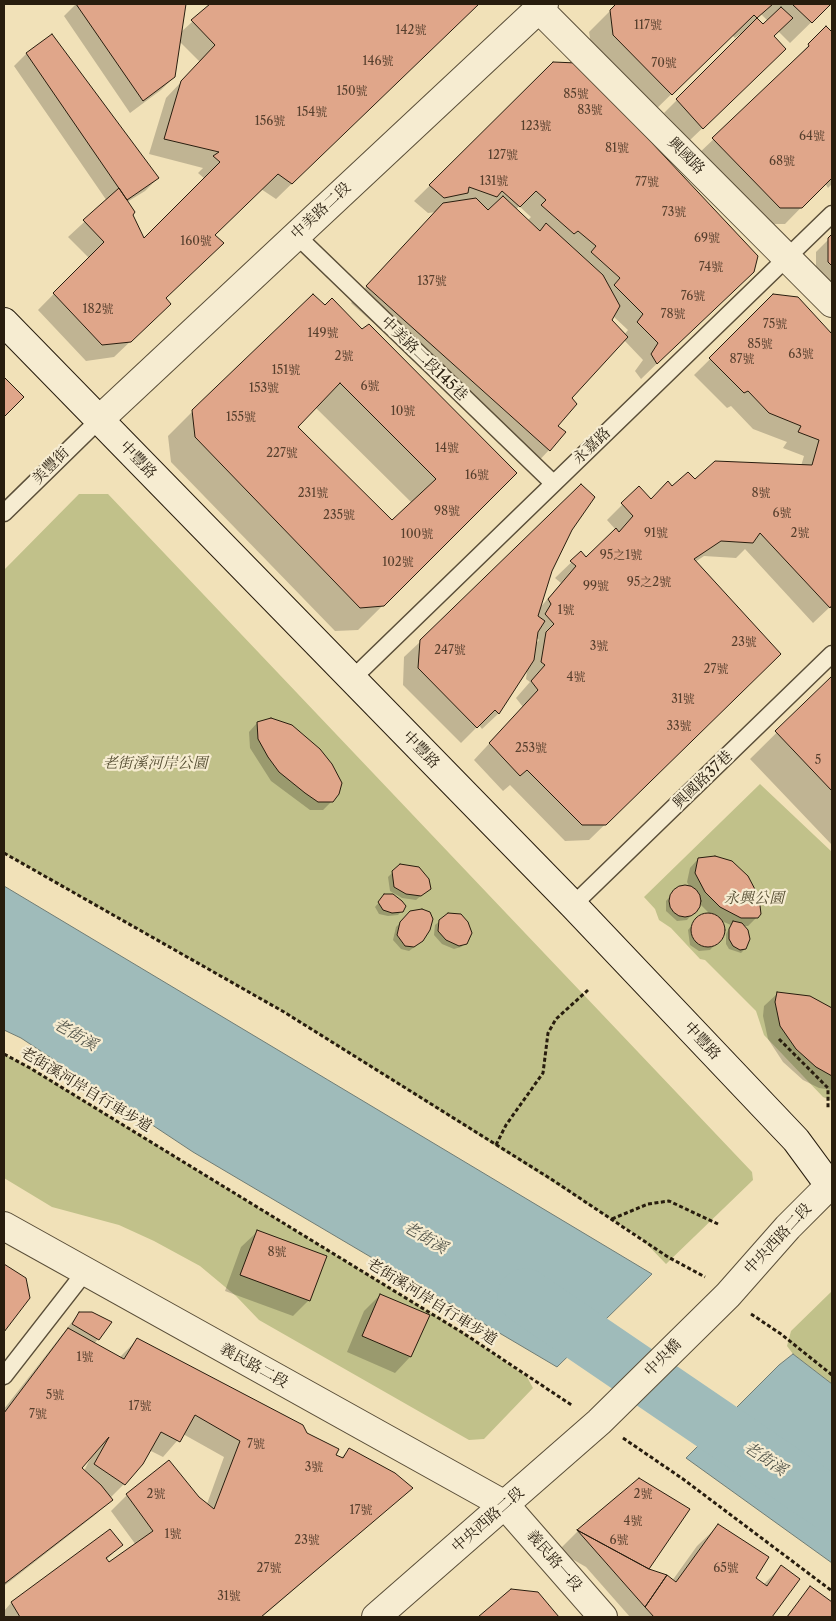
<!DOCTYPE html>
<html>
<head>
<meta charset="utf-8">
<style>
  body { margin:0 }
  #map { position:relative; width:836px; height:1621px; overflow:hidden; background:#f1e1b8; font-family:"Libre Caslon Text",serif }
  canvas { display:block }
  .frame { position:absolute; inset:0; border:5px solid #281d0e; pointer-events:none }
</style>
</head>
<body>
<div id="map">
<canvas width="836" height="1621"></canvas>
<div class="frame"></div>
</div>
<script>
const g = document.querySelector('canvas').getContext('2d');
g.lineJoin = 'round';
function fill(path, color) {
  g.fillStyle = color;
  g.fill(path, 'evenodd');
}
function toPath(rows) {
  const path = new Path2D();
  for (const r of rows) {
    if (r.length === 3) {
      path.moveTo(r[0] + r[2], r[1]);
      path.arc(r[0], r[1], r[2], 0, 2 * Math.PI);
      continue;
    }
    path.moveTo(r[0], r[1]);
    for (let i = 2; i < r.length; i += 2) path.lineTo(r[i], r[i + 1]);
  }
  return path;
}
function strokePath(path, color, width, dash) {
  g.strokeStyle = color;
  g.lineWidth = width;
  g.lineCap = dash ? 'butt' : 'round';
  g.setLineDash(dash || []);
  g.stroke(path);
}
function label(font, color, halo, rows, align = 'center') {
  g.font = font + ' "Libre Caslon Text","Noto Serif TC",serif';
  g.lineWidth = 4.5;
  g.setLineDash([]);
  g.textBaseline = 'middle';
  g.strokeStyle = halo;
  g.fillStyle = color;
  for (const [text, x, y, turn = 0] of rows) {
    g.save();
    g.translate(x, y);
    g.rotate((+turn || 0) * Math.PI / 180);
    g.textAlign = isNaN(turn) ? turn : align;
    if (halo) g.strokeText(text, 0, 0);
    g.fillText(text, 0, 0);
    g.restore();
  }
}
fill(toPath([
  [79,494,108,494,752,1172,753,1180,666,1264,641,1238,284,1012,4,853,4,570],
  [760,784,832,852,832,1101,823,1097,764,1035,756,1011,705,960,700,959,671,928,659,920,655,909,644,897],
  [4,1054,30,1068,463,1333,527,1377,533,1388,484,1439,469,1440,259,1320,236,1296,200,1266,154,1241,119,1225,52,1207,4,1178],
  [832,1291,832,1384,793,1354,787,1346,791,1331]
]), '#c1c18a');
const water = toPath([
  [4,886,652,1274,557,1367,193,1152,21,1038,4,1030,4,886],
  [793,1354,832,1384,832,1563,686,1458,779,1365,793,1354]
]);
fill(water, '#9fbbba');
strokePath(water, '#6f7c75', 1);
fill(toPath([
  [76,4,185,4,181,32,212,4,477,4,276,199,261,189,213,235,165,298,154,319,114,357,86,361,38,310,89,258,68,237,107,201,14,66,26,54,52,36,158,178,145,191,127,202,143,240,205,179,198,173,203,168,149,154,166,98,200,62,179,41,174,77,161,90,130,113,64,16],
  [617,4,830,4,790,43,778,31,773,36,772,62,690,140,664,113,741,36,740,34,735,38,732,35,650,115,593,56,589,32],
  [761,14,768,21,763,26,756,19],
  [826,28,832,34,832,184,828,188,825,183,785,224,764,224,697,155,794,63,793,61],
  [553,64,736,287,641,379,635,371,643,360,624,340,570,398,556,426,549,450,534,466,351,303,436,212,428,213,414,201],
  [519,206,531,217,527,221,516,210],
  [613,316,628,330,624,335,611,320],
  [832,236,832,291,816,275,816,252],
  [774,296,797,298,832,336,832,605,813,623,745,549,736,558,704,556,695,562,780,654,589,840,565,841,510,785,503,791,474,760,523,707,516,698,530,682,526,679,527,671,498,714,482,729,479,725,461,743,403,685,404,657,421,641,571,529,550,570,539,609,561,583,555,578,581,553,586,559,616,530,607,520,639,488,651,500,672,488,695,481,801,466,804,456,783,448,787,442,753,429,731,406,727,408,694,375],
  [536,637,539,640,535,645],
  [325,307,362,331,516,473,358,630,335,631,171,462,168,436,193,411],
  [315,407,412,503,392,521,296,427],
  [832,678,832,845,750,759],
  [257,723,332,801,323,810,310,810,271,781,250,748,249,732],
  [698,859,757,917,748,926,743,926,745,949,741,953,729,949,726,944,726,934,731,925,719,920,724,927,722,937,710,950,699,951,690,945,688,930,699,917,710,914,700,904,687,920,677,921,666,911,666,901,673,893,677,888,689,886,687,882,690,868],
  [400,865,429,889,416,900,402,898,390,891,388,877],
  [381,900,402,911,398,915,388,916,379,914,375,907],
  [410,913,417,945,409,951,401,949,393,940,396,927],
  [440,921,466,943,461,947,454,949,442,944,434,935,435,925],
  [777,994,809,997,832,1010,832,1090,819,1088,803,1080,783,1062,768,1039,763,1016,764,1006],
  [257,1232,309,1300,293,1316,225,1291,241,1247],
  [4,1266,25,1278,29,1297,4,1330],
  [380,1295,428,1316,410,1357,395,1373,347,1352,364,1311],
  [79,1313,110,1323,94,1344,119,1358,137,1340,306,1434,335,1456,340,1459,349,1450,412,1488,262,1617,4,1617,4,1611,11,1603,110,1530,121,1545,106,1560,108,1564,136,1545,111,1511,127,1495,199,1498,207,1504,224,1457,183,1434,163,1457,149,1450,124,1484,110,1498,111,1500,95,1515,4,1586,4,1409],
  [91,1457,84,1471,80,1468],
  [718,1526,754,1578,763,1585,781,1567,798,1580,770,1617,630,1617,586,1567,558,1551,578,1531,672,1581,697,1546],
  [810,1588,832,1604,832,1617,786,1617],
  [511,1590,537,1593,558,1617,480,1617]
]), '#0003');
strokePath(toPath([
  [525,1296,832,1505]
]), '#9fbbba', 55);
const building = toPath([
  [76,4,186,4,175,77,143,101,76,4],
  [210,4,479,4,292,184,278,174,215,235,224,243,166,298,171,304,131,342,102,345,53,293,104,242,83,220,119,188,135,212,133,215,144,238,220,162,213,156,219,152,164,139,181,81,215,45,191,20,210,4],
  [616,4,773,4,757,18,754,15,672,95,613,35,610,10,616,4],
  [792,4,831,4,812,23,792,4],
  [781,7,793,18,774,36,786,49,703,129,676,99,757,18,763,24,781,7],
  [826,26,832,32,832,178,802,208,780,208,712,138,809,46,808,44,826,26],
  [52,34,159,178,127,200,26,53,52,34],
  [553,62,577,63,758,256,754,272,657,364,651,354,658,343,637,322,643,314,614,285,620,278,591,252,596,246,578,231,574,234,541,205,546,200,536,191,520,207,502,191,497,197,469,187,468,193,444,198,429,185,553,62],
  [503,196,540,231,546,223,603,275,620,306,612,320,628,337,572,398,577,404,558,426,566,432,550,451,366,286,443,203,476,198,488,210,503,196],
  [832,234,832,266,828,262,828,238,832,234],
  [313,294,325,305,332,298,362,329,369,324,517,473,384,606,360,608,195,437,192,410,313,294],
  [340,383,436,479,392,520,298,427,340,383],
  [773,294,798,297,832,334,832,605,830,608,760,533,753,543,721,541,694,559,781,654,606,825,582,825,527,770,520,776,489,743,538,690,531,681,545,665,541,662,546,632,554,624,545,614,551,604,548,599,576,566,570,561,581,551,586,557,616,528,619,532,633,516,621,503,639,486,651,499,668,481,672,486,688,472,695,479,715,461,812,465,819,440,798,432,801,426,769,413,748,391,744,393,709,358,773,294],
  [4,377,24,397,4,417,4,377],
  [581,484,595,497,572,530,552,571,538,616,545,621,538,632,534,660,499,714,495,710,477,728,418,668,420,640,581,484],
  [832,676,832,791,775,731,832,676],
  [271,718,292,725,320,749,332,764,342,783,339,794,333,802,318,802,305,793,279,772,268,757,258,739,257,722,271,718],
  [715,856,732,861,748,876,759,897,761,914,758,918,741,918,720,907,705,892,695,873,698,858,715,856],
  [400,864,419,867,429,879,431,889,421,896,406,894,394,887,392,871,400,864],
  [685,901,16],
  [384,894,393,894,402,901,406,906,403,912,392,913,383,910,378,902,384,894],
  [422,909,430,912,433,919,430,930,423,941,414,947,405,946,397,935,400,922,410,911,422,909],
  [708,930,17],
  [448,913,461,914,468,922,472,933,467,944,459,946,446,940,438,931,439,920,448,913],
  [733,921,742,923,748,930,750,939,746,949,740,950,733,946,729,939,729,929,733,921],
  [777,992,810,996,832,1008,832,1076,816,1067,796,1049,780,1026,775,1002,777,992],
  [257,1230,327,1256,310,1301,240,1275,257,1230],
  [4,1264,26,1278,30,1298,4,1332,4,1264],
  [380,1294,430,1315,411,1357,362,1336,380,1294],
  [79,1312,92,1312,112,1322,99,1340,72,1324,79,1312],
  [68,1328,124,1359,137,1338,303,1425,307,1433,339,1449,336,1455,343,1458,349,1448,395,1473,413,1488,261,1617,20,1617,11,1602,110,1529,123,1545,106,1558,109,1562,153,1531,126,1494,169,1460,199,1497,214,1509,240,1441,195,1415,180,1442,161,1432,143,1464,125,1485,94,1464,109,1437,82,1468,101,1485,113,1500,4,1584,4,1413,68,1328],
  [639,1478,690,1509,649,1569,577,1530,639,1478],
  [718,1524,769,1557,756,1578,767,1586,781,1565,800,1579,772,1617,654,1617,645,1607,667,1575,676,1582,718,1524],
  [577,1530,649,1569,667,1575,645,1607,577,1530],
  [810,1586,832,1602,832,1617,787,1617,810,1586],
  [511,1589,538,1592,559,1617,478,1617,511,1589]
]);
fill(building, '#e0a68a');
strokePath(building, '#281d0e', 1);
const service = toPath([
  [295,234,553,483],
  [4,513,99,420],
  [352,679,832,214],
  [573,905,832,654],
  [4,1376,85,1272]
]);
const minor = toPath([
  [539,9,832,303],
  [99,420,544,4],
  [376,1617,599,1422,728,1295,788,1227,832,1183]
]);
const tertiary = toPath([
  [4,1226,505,1505,603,1617]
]);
const secondary = toPath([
  [4,322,573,905,796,1140,832,1189]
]);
strokePath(service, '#5a4e38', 19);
strokePath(minor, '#5a4e38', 30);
strokePath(tertiary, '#5a4e38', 30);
strokePath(secondary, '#281d0e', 30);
strokePath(toPath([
  [4,853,284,1012,551,1179,668,1257,705,1277],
  [779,1039,828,1088,828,1108],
  [4,1054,30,1068,463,1333,573,1406],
  [496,1145,506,1125,543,1073,548,1033,556,1019,588,990],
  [612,1219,648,1204,669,1201,718,1224],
  [751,1314,781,1334,832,1375],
  [623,1438,683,1479,832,1591]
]), '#281d0e', 3, [4, 2.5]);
strokePath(service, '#f6ecd1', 16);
strokePath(minor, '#f6ecd1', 28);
strokePath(tertiary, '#f6ecd1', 28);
strokePath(secondary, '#f6ecd1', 28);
label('12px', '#563f2d', null, [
  ["117號",648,26],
  ["142號",411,31],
  ["146號",378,62],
  ["70號",664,64],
  ["150號",352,92],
  ["85號",576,95],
  ["83號",590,111],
  ["154號",312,113],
  ["156號",270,122],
  ["123號",536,127],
  ["64號",812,137],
  ["81號",617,149],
  ["127號",503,156],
  ["68號",782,162],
  ["131號",494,182],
  ["77號",647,183],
  ["73號",674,213],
  ["69號",707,239],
  ["160號",196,242],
  ["74號",711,268],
  ["137號",432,282],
  ["76號",693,297],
  ["182號",98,310],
  ["78號",673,315],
  ["75號",775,325],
  ["149號",323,334],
  ["85號",760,345],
  ["63號",801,355],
  ["2號",344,357],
  ["87號",742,360],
  ["151號",286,371],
  ["6號",370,387],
  ["153號",264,389],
  ["10號",403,412],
  ["155號",241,418],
  ["14號",447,449],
  ["227號",282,454],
  ["16號",477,476],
  ["231號",313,494],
  ["8號",761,494],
  ["98號",447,512],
  ["6號",782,514],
  ["235號",339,516],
  ["91號",656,534],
  ["2號",800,534],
  ["100號",417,535],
  ["95之1號",621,556],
  ["102號",398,563],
  ["95之2號",649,583],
  ["99號",596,587],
  ["1號",566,611],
  ["23號",744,643],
  ["3號",599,647],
  ["247號",450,651],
  ["27號",716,670],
  ["4號",576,678],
  ["31號",683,700],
  ["33號",679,727],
  ["253號",531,749],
  ["5",818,761],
  ["8號",277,1253],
  ["1號",85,1358],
  ["5號",55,1396],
  ["17號",140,1407],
  ["7號",38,1415],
  ["7號",256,1445],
  ["3號",314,1468],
  ["2號",156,1495],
  ["2號",643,1495],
  ["17號",361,1511],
  ["4號",633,1522],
  ["1號",173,1535],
  ["23號",307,1541],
  ["6號",619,1541],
  ["27號",269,1569],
  ["65號",726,1569],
  ["31號",229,1597]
]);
label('15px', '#281d0e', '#f6ecd1', [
  ["興國路",686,156,45],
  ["中美路二段",321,211,-43],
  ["中美路二段145巷",424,359,44],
  ["永嘉路",592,446,-44],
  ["中豐路",138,460,46],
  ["美豐街",51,466,-45],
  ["中豐路",421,750,46],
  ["興國路37巷",703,780,-44],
  ["中豐路",702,1041,47],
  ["老街溪河岸自行車步道",86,1090,31],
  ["中央西路二段",778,1239,-47],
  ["老街溪河岸自行車步道",432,1302,32],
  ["中央橋",663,1358,-45],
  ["義民路二段",254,1366,29],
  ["中央西路二段",488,1520,-41],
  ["義民路一段",554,1561,49]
]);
label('italic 15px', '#564e33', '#f6ecd1', [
  ["老街溪河岸公園",155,764],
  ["永興公園",754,899]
]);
label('italic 16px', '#52544a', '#f6ecd1', [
  ["老街溪",75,1035,30],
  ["老街溪",425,1238,30],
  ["老街溪",765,1459,34]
]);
</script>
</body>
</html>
